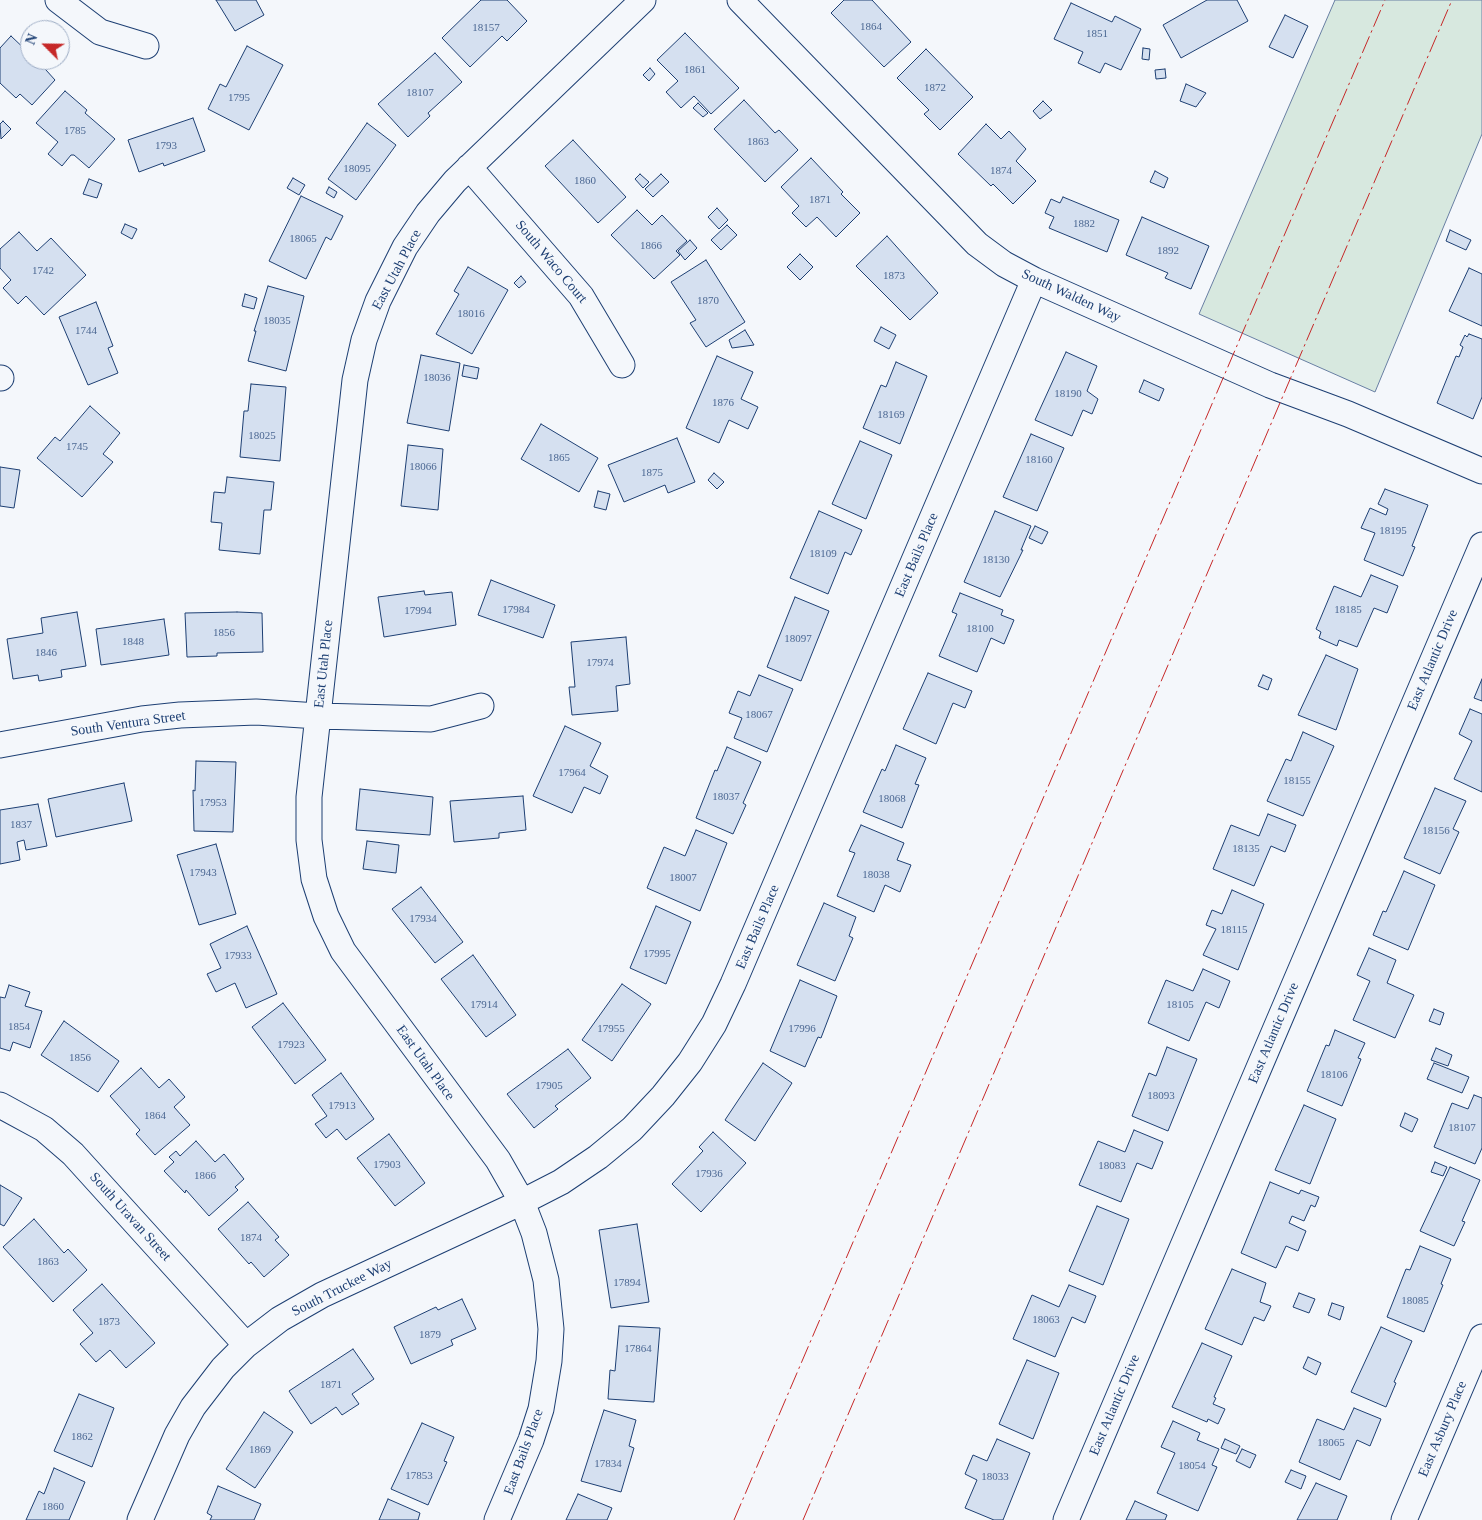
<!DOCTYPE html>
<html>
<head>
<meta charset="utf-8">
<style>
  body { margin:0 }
  #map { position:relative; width:1482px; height:1520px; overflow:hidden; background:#f4f7fb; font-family:Georgia,serif }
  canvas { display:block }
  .north { position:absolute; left:20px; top:20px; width:50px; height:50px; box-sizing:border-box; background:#f4f7fb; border:1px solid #9eadc5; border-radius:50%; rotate:293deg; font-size:14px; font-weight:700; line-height:20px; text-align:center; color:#1d3f73 }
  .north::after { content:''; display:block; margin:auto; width:18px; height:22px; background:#c62828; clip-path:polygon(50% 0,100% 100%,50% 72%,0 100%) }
</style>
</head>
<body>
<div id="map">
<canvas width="1482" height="1520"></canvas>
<div class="north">N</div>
</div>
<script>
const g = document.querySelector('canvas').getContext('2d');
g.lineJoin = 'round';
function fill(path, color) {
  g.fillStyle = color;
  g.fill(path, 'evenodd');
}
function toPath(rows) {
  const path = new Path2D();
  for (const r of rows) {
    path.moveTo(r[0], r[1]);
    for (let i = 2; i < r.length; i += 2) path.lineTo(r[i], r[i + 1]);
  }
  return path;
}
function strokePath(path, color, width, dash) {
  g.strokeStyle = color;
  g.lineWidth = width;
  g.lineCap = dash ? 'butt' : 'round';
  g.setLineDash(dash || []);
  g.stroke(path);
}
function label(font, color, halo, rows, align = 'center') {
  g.font = font + ' Georgia,serif';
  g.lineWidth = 4;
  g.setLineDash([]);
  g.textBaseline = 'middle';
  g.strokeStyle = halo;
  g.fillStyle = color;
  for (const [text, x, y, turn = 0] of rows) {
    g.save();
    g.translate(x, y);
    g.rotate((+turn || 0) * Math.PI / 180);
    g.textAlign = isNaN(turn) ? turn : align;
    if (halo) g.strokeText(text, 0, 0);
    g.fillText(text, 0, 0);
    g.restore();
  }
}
const green = toPath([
  [1335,0,1482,0,1482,134,1375,392,1199,314,1335,0]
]);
fill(green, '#d7e8df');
strokePath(green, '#687fa3', 1);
const building = toPath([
  [216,0,256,0,264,15,235,31,216,0],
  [481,0,507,0,527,21,507,41,502,36,470,67,442,38,481,0],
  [844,0,872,0,911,42,884,67,831,13,844,0],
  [1207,0,1237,0,1248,21,1181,58,1163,25,1207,0],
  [1071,3,1112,22,1115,16,1141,29,1121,70,1105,63,1100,73,1078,63,1083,52,1054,39,1071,3],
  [1285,15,1308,26,1293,58,1269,47,1285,15],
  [685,33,739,88,711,114,694,96,681,108,666,92,678,81,657,60,685,33],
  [11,36,30,54,30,60,37,60,55,80,32,105,20,94,16,98,0,83,0,48,11,36],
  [247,46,283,65,249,130,208,109,220,84,226,87,247,46],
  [1143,48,1150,49,1149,60,1142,59,1143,48],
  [926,49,973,97,940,130,924,114,929,110,897,78,926,49],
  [435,53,462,82,428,113,430,116,408,137,378,104,435,53],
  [650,68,655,74,649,81,643,75,650,68],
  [1165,69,1166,78,1156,79,1155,70,1165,69],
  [1186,84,1206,93,1196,107,1180,101,1186,84],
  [65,91,87,110,85,113,115,139,89,168,74,155,71,155,62,166,48,154,58,142,36,123,65,91],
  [744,100,775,133,779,130,798,150,765,182,714,129,744,100],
  [1043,101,1052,110,1040,119,1033,111,1043,101],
  [698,103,708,113,703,117,693,108,698,103],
  [193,118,205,151,164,166,163,163,139,172,128,140,193,118],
  [3,121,11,129,1,139,0,124,3,121],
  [367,123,396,145,356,200,328,179,367,123],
  [986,124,1001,139,1009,131,1026,149,1016,161,1036,181,1013,204,993,184,991,186,958,154,986,124],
  [573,140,626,197,598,223,545,166,573,140],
  [811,158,843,192,841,194,860,213,836,237,817,217,806,227,792,213,799,206,781,187,811,158],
  [1155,171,1168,178,1164,188,1150,182,1155,171],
  [640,174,649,182,643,188,635,179,640,174],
  [661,174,669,182,653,197,645,189,661,174],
  [293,178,305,185,299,195,287,188,293,178],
  [89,179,102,184,97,198,83,194,89,179],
  [329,187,337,192,334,198,326,193,329,187],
  [301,196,343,216,331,240,326,237,306,279,269,261,301,196],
  [1063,197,1119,220,1107,252,1049,228,1054,217,1045,213,1051,199,1060,203,1063,197],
  [717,208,728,220,719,229,708,217,717,208],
  [637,210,652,225,662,215,687,241,676,251,680,255,654,279,611,235,637,210],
  [1142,217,1209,246,1191,289,1165,278,1168,273,1126,255,1142,217],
  [125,224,137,229,132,239,121,233,125,224],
  [727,225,737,235,721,250,711,240,727,225],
  [1450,230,1471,240,1466,250,1446,241,1450,230],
  [19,232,37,251,51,238,86,275,44,315,26,296,18,304,3,288,11,280,0,268,0,249,19,232],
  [887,236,938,293,910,320,856,266,887,236],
  [690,240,697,248,685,260,678,251,690,240],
  [800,254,813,267,800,280,787,267,800,254],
  [706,260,745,322,706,347,690,323,696,320,671,282,706,260],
  [468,267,508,290,472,354,436,334,459,294,454,291,468,267],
  [1469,268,1482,274,1482,326,1449,311,1469,268],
  [521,276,526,282,519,288,514,283,521,276],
  [268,286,304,296,286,371,248,361,256,331,254,331,268,286],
  [245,294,257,298,254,309,242,306,245,294],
  [96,302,113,346,108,348,118,373,88,385,59,317,96,302],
  [881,327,896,335,889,349,874,341,881,327],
  [745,330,754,345,732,348,729,340,745,330],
  [1469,334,1482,339,1482,397,1473,419,1437,403,1456,356,1459,357,1463,347,1460,345,1465,335,1467,337,1469,334],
  [1066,352,1097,366,1087,391,1098,399,1092,414,1083,410,1072,436,1035,420,1066,352],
  [421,355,460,363,449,431,407,423,421,355],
  [717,356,753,372,741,399,758,407,748,429,729,420,719,443,686,428,717,356],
  [896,362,927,376,900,444,863,428,881,385,886,387,896,362],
  [464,365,479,368,477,379,462,376,464,365],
  [1144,380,1164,389,1159,401,1139,392,1144,380],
  [251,384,286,387,280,461,240,457,244,411,248,411,251,384],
  [90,406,120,433,103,454,113,462,82,497,37,458,55,437,60,441,90,406],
  [541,424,598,458,579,492,521,459,541,424],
  [1031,434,1064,448,1037,511,1003,497,1031,434],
  [677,438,695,482,668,493,665,485,624,502,608,465,677,438],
  [860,441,892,455,866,519,832,504,860,441],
  [408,445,443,449,438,510,401,506,408,445],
  [0,467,20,470,14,508,0,506,0,467],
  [714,473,724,482,717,489,708,480,714,473],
  [227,477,274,482,271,510,264,510,260,554,219,550,222,523,211,522,214,492,225,493,227,477],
  [1385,489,1428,505,1412,546,1415,547,1403,576,1364,560,1375,533,1361,528,1370,508,1386,515,1388,509,1378,504,1385,489],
  [598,491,610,494,606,510,594,507,598,491],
  [819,511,862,530,851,555,845,552,828,594,790,578,819,511],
  [995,511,1031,526,1021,550,1023,550,1000,597,964,582,995,511],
  [1035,526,1048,532,1042,544,1029,538,1035,526],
  [1371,575,1398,586,1387,613,1374,608,1357,647,1339,640,1337,646,1319,638,1321,632,1316,629,1334,586,1361,597,1371,575],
  [491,580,555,605,543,638,478,615,491,580],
  [424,591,425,595,452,592,456,625,384,637,378,597,424,591],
  [960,593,1003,610,1001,615,1014,620,1004,644,991,638,977,672,939,656,957,614,952,612,960,593],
  [795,597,829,611,801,681,767,667,795,597],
  [77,612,86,666,61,670,62,677,39,681,38,675,13,679,7,639,43,633,41,618,77,612],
  [237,612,262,613,263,652,217,653,217,656,187,657,185,613,237,612],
  [164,619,169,655,101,665,96,629,164,619],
  [626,637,630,684,616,686,618,711,572,715,569,687,575,687,571,642,626,637],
  [1326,655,1358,669,1336,730,1298,715,1326,655],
  [928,673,972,691,965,708,953,703,936,744,903,729,928,673],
  [759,675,793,689,767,752,734,738,742,718,729,713,738,691,750,696,759,675],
  [1263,675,1272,679,1268,690,1258,686,1263,675],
  [1482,679,1482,701,1474,698,1482,679],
  [1470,709,1482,714,1482,792,1454,779,1472,741,1459,734,1470,709],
  [565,726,601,743,590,766,608,776,600,794,584,787,572,813,533,796,565,726],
  [1303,732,1334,746,1303,816,1267,801,1286,759,1291,761,1303,732],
  [896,745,926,758,915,784,919,785,902,828,863,812,882,769,885,771,896,745],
  [727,747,761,762,743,803,746,805,733,834,696,818,715,770,717,771,727,747],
  [196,761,236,762,233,832,194,831,193,790,195,791,196,761],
  [124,783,132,821,56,837,48,799,124,783],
  [1435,788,1466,801,1453,829,1459,832,1440,874,1404,858,1435,788],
  [360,789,433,797,430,835,356,830,360,789],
  [523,796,526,830,499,833,499,838,454,842,450,801,523,796],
  [38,804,47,846,26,850,24,840,17,842,20,860,0,864,0,810,38,804],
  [1268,814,1296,825,1285,852,1271,846,1254,886,1213,869,1231,825,1259,836,1268,814],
  [861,825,904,843,897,860,911,865,900,892,885,885,874,912,837,896,855,853,849,851,861,825],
  [696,830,727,843,700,911,647,888,664,847,685,856,696,830],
  [367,841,399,845,396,873,363,869,367,841],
  [216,844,236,914,199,925,177,855,216,844],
  [1404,871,1435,885,1408,950,1373,935,1383,911,1386,912,1404,871],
  [421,887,463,942,435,963,392,909,421,887],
  [1232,890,1264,904,1238,970,1203,955,1216,929,1206,925,1212,910,1222,914,1232,890],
  [824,903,856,917,849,936,853,938,835,981,797,965,824,903],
  [656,906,691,922,666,984,630,968,656,906],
  [247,926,277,994,246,1008,235,983,216,992,207,974,221,968,210,944,247,926],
  [1369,948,1396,960,1387,983,1414,995,1395,1038,1353,1020,1370,981,1357,975,1369,948],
  [473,955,516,1015,486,1037,441,979,473,955],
  [1203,969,1230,981,1219,1008,1206,1002,1189,1041,1148,1023,1166,980,1193,991,1203,969],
  [800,980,837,996,821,1038,818,1037,805,1067,770,1051,800,980],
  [622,984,651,1004,612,1061,582,1040,622,984],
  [9,985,30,992,25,1006,42,1011,30,1048,13,1042,10,1051,0,1048,0,997,5,998,9,985],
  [283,1003,326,1060,295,1084,252,1027,283,1003],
  [1434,1009,1444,1013,1440,1025,1429,1021,1434,1009],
  [64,1021,119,1061,98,1092,41,1055,64,1021],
  [1335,1030,1365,1043,1358,1058,1361,1059,1342,1106,1307,1091,1326,1045,1329,1046,1335,1030],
  [1167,1047,1197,1059,1168,1131,1132,1116,1149,1073,1156,1076,1167,1047],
  [1436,1048,1452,1055,1448,1066,1431,1060,1436,1048],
  [568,1049,591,1078,555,1106,558,1109,534,1128,507,1094,568,1049],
  [763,1063,792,1083,755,1141,725,1120,763,1063],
  [1434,1063,1469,1077,1462,1093,1427,1079,1434,1063],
  [141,1068,159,1088,169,1079,185,1097,174,1107,190,1125,155,1155,136,1134,140,1130,110,1096,141,1068],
  [341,1073,374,1119,346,1140,337,1129,326,1138,315,1124,327,1116,312,1095,341,1073],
  [1474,1095,1482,1098,1482,1148,1475,1164,1434,1147,1452,1103,1468,1109,1474,1095],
  [1304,1105,1336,1119,1310,1184,1275,1170,1304,1105],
  [1405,1113,1418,1119,1412,1132,1400,1126,1405,1113],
  [1134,1130,1163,1142,1152,1169,1137,1163,1121,1202,1079,1185,1098,1141,1125,1152,1134,1130],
  [713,1132,746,1163,701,1212,672,1184,703,1151,699,1147,713,1132],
  [389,1134,425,1183,395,1206,357,1158,389,1134],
  [196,1141,215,1162,224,1154,244,1179,235,1187,238,1190,209,1216,186,1190,185,1193,164,1171,174,1162,169,1157,176,1151,180,1156,196,1141],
  [1435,1162,1447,1167,1443,1176,1431,1172,1435,1162],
  [1450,1167,1480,1180,1462,1221,1465,1222,1454,1246,1420,1231,1450,1167],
  [1270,1182,1299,1194,1301,1190,1319,1197,1315,1207,1311,1205,1304,1221,1292,1216,1289,1223,1306,1231,1298,1251,1286,1246,1276,1268,1241,1253,1270,1182],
  [0,1185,22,1198,4,1226,0,1224,0,1185],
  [248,1202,279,1237,275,1240,289,1255,264,1277,251,1262,249,1264,218,1229,248,1202],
  [1097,1206,1129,1219,1103,1285,1069,1271,1097,1206],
  [34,1219,64,1253,68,1249,87,1270,53,1302,3,1247,34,1219],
  [637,1224,649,1302,611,1308,599,1230,637,1224],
  [1420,1246,1451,1259,1441,1284,1443,1285,1424,1332,1387,1317,1406,1269,1410,1270,1420,1246],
  [1232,1269,1266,1283,1260,1302,1271,1306,1264,1321,1254,1317,1242,1345,1205,1329,1232,1269],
  [102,1284,155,1343,126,1368,110,1350,96,1362,80,1344,93,1333,73,1310,102,1284],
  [1069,1285,1096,1296,1085,1323,1072,1317,1055,1357,1013,1339,1032,1295,1059,1307,1069,1285],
  [1299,1293,1315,1299,1309,1313,1293,1307,1299,1293],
  [462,1299,476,1329,451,1340,453,1345,411,1364,394,1327,436,1307,438,1310,462,1299],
  [1332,1303,1344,1307,1340,1320,1328,1315,1332,1303],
  [619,1326,660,1328,654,1402,608,1399,610,1370,615,1371,619,1326],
  [1381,1327,1412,1341,1394,1382,1396,1383,1386,1407,1351,1392,1381,1327],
  [1202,1343,1232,1356,1214,1397,1216,1398,1213,1404,1225,1409,1218,1424,1208,1419,1207,1422,1172,1407,1202,1343],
  [353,1349,374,1379,352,1394,359,1404,342,1415,336,1407,311,1424,289,1391,353,1349],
  [1308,1357,1321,1363,1316,1375,1303,1368,1308,1357],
  [1027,1360,1059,1373,1033,1439,999,1424,1027,1360],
  [79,1394,114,1408,92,1467,54,1451,79,1394],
  [1354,1408,1381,1419,1370,1446,1357,1440,1340,1480,1299,1462,1317,1419,1344,1430,1354,1408],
  [604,1410,636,1420,629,1446,634,1448,621,1492,581,1481,604,1410],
  [264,1412,293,1432,255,1488,226,1469,264,1412],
  [1173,1421,1200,1433,1197,1440,1219,1449,1212,1465,1217,1467,1198,1511,1157,1493,1175,1453,1161,1447,1173,1421],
  [422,1423,454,1437,444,1461,447,1462,428,1505,391,1489,422,1423],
  [997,1439,1030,1453,1003,1520,994,1520,965,1508,977,1480,965,1474,973,1455,987,1461,997,1439],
  [1225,1439,1240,1446,1236,1454,1221,1448,1225,1439],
  [1242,1449,1256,1455,1250,1468,1236,1461,1242,1449],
  [54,1468,85,1482,69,1520,26,1520,39,1491,44,1494,54,1468],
  [1291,1470,1306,1476,1301,1489,1285,1482,1291,1470],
  [1316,1483,1347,1496,1337,1520,1297,1520,1316,1483],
  [218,1486,261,1504,254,1520,210,1520,212,1516,207,1513,218,1486],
  [578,1494,612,1508,607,1520,566,1520,578,1494],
  [388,1499,420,1513,418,1520,379,1520,388,1499],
  [1135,1501,1167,1515,1165,1520,1126,1520,1135,1501]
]);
fill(building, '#d5e0f0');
strokePath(building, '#1d3f73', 1);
const minor = toPath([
  [58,0,100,32,146,46],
  [740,0,977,244,1004,264,1034,280,1270,385,1348,414,1482,471],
  [469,167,581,296,622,365],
  [0,378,1,378],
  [0,745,142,719,180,715,256,712,318,716,431,719,481,706],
  [0,1105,44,1129,73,1154,246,1345],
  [140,1520,177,1435,193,1407,223,1368,246,1345,280,1319,322,1295,522,1202,561,1182,598,1157,632,1129,663,1096,690,1062,714,1024,733,984,1034,280],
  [497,1520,531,1440,541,1409,549,1361,551,1329,546,1280,534,1233,522,1202,498,1160,343,951,326,916,314,879,309,840,309,797,355,380,364,340,378,301,405,247,428,213,455,181,643,0],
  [1066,1520,1482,545],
  [1404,1520,1482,1337]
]);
strokePath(minor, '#1d3f73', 27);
strokePath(minor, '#f4f7fb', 25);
strokePath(toPath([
  [734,1520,1385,0],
  [803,1520,1452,0]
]), '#c62828', 1, [18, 4, 2.5, 4]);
label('11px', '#4b6792', null, [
  ["1864",871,27],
  ["18157",486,28],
  ["1851",1097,34],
  ["1861",695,70],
  ["1872",935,88],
  ["18107",420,93],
  ["1795",239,98],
  ["1785",75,131],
  ["1863",758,142],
  ["1793",166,146],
  ["18095",357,169],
  ["1874",1001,171],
  ["1860",585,181],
  ["1871",820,200],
  ["1882",1084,224],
  ["18065",303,239],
  ["1866",651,246],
  ["1892",1168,251],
  ["1742",43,271],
  ["1873",894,276],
  ["1870",708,301],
  ["18016",471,314],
  ["18035",277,321],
  ["1744",86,331],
  ["18036",437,378],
  ["18190",1068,394],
  ["1876",723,403],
  ["18169",891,415],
  ["18025",262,436],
  ["1745",77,447],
  ["1865",559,458],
  ["18160",1039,460],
  ["18066",423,467],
  ["1875",652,473],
  ["18195",1393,531],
  ["18109",823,554],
  ["18130",996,560],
  ["17984",516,610],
  ["18185",1348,610],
  ["17994",418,611],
  ["18100",980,629],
  ["1856",224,633],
  ["18097",798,639],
  ["1848",133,642],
  ["1846",46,653],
  ["17974",600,663],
  ["18067",759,715],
  ["17964",572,773],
  ["18155",1297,781],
  ["18037",726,797],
  ["18068",892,799],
  ["17953",213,803],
  ["1837",21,825],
  ["18156",1436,831],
  ["18135",1246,849],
  ["17943",203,873],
  ["18038",876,875],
  ["18007",683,878],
  ["17934",423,919],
  ["18115",1234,930],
  ["17995",657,954],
  ["17933",238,956],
  ["17914",484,1005],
  ["18105",1180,1005],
  ["1854",19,1027],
  ["17955",611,1029],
  ["17996",802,1029],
  ["17923",291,1045],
  ["1856",80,1058],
  ["18106",1334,1075],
  ["17905",549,1086],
  ["18093",1161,1096],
  ["17913",342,1106],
  ["1864",155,1116],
  ["18107",1462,1128],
  ["17903",387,1165],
  ["18083",1112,1166],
  ["17936",709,1174],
  ["1866",205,1176],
  ["1874",251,1238],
  ["1863",48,1262],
  ["17894",627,1283],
  ["18085",1415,1301],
  ["18063",1046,1320],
  ["1873",109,1322],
  ["1879",430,1335],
  ["17864",638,1349],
  ["1871",331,1385],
  ["1862",82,1437],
  ["18065",1331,1443],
  ["1869",260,1450],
  ["17834",608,1464],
  ["18054",1192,1466],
  ["17853",419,1476],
  ["18033",995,1477],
  ["1860",53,1507]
]);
label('14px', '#1d3f73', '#f4f7fb', [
  ["South Waco Court",551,262,50],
  ["East Utah Place",397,270,-62],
  ["South Walden Way",1071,296,25],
  ["East Bails Place",917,555,-67],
  ["East Atlantic Drive",1433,660,-67],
  ["East Utah Place",324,664,-84],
  ["South Ventura Street",128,724,-8],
  ["East Bails Place",758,927,-67],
  ["East Atlantic Drive",1274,1033,-67],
  ["East Utah Place",425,1063,54],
  ["South Uravan Street",130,1217,48],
  ["South Truckee Way",342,1288,-27],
  ["East Atlantic Drive",1115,1405,-67],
  ["East Asbury Place",1443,1429,-67],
  ["East Bails Place",524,1452,-70]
]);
</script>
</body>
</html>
